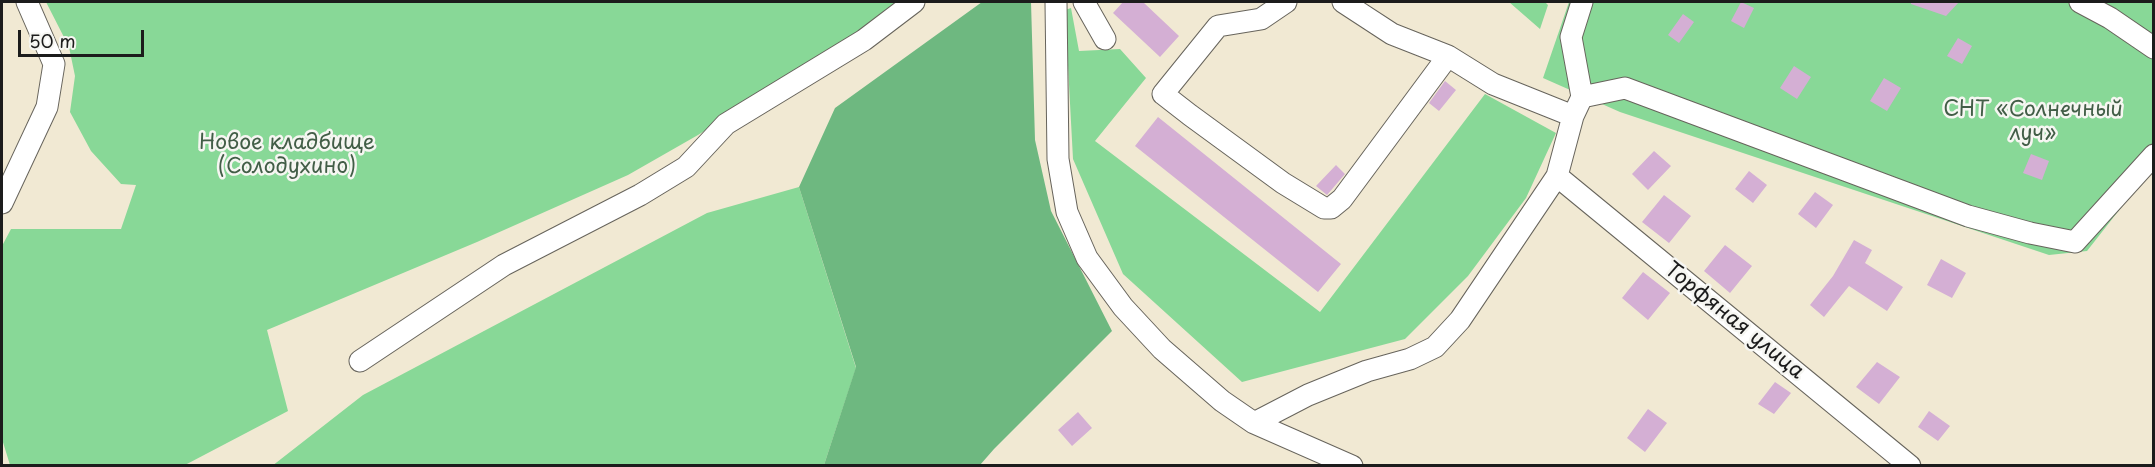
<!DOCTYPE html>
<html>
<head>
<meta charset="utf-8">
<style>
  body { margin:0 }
  #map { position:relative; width:2155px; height:467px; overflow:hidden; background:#f1e9d3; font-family:"Playpen Sans",sans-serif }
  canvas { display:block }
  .frame { position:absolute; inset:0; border:3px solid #1c1c1c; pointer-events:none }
  .scale { position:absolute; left:18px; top:30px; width:126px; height:27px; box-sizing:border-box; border:3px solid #1c1c1c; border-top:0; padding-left:8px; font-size:18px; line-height:21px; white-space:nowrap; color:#1c1c1c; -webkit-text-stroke:4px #f6f6f2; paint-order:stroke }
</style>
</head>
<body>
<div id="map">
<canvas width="2155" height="467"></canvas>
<div class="frame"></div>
<div class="scale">50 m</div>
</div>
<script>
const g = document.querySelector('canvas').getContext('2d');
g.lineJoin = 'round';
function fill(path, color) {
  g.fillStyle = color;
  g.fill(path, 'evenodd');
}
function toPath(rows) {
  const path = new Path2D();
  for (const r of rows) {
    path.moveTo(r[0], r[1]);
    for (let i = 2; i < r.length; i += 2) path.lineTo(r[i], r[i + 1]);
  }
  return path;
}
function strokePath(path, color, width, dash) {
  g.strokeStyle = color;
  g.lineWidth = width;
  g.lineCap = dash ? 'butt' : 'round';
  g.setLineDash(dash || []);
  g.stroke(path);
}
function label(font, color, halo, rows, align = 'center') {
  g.font = font + ' "Playpen Sans",sans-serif';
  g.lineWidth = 5;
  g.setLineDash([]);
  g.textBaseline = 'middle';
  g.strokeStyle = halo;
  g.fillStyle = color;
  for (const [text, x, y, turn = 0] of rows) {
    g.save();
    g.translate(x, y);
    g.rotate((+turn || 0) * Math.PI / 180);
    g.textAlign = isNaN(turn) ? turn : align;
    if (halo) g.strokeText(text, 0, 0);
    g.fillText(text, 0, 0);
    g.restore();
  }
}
fill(toPath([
  [46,2,902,2,895,9,698,135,628,175,477,242,267,330,288,411,185,465,10,465,2,439,2,246,11,229,121,229,136,185,121,184,91,151,70,112,75,76,69,47],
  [1509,2,1545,2,1548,5,1540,29],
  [1569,2,2153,2,2153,167,2087,251,2049,255,1620,112,1543,78],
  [1071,8,1079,51,1120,49,1146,78,1095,141,1320,312,1485,94,1556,133,1526,198,1468,276,1405,339,1242,382,1123,274,1073,159,1065,10],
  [799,187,856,368,824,465,272,466,363,395,707,213]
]), '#88d897');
fill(toPath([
  [982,2,1031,2,1035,140,1051,211,1112,331,994,449,980,465,824,465,856,367,799,187,835,108]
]), '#6eb880');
fill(toPath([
  [1123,2,1143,2,1179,36,1160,57,1113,13],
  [1741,2,1754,8,1744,28,1731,21],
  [1911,2,1959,2,1946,16,1911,4],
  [1683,14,1694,22,1679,43,1668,35],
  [1958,38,1972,46,1962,64,1947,56],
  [1794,66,1811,77,1797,99,1780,88],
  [1884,78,1901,88,1887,111,1870,101],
  [1445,81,1456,90,1439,111,1429,103],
  [1158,117,1341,264,1318,292,1135,146],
  [1654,151,1671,166,1648,190,1632,174],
  [2031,154,2049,161,2042,180,2023,173],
  [1336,165,1345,174,1327,195,1316,186],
  [1749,171,1767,185,1753,203,1735,189],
  [1815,192,1833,205,1816,228,1798,214],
  [1664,195,1691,216,1669,243,1642,222],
  [1854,240,1872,250,1865,263,1903,287,1887,311,1849,286,1824,317,1810,305,1833,276],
  [1725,245,1752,266,1730,293,1704,271],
  [1941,259,1966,273,1952,298,1927,285],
  [1643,272,1670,293,1648,320,1622,298],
  [1877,362,1900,377,1879,404,1856,387],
  [1775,382,1791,393,1774,414,1758,404],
  [1648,409,1667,423,1645,452,1627,438],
  [1929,411,1950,426,1938,441,1918,427],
  [1078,412,1092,428,1072,446,1058,430]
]), '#d4afd4');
const minor = toPath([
  [1056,2,1058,159,1067,212,1087,258,1123,307,1162,349,1222,401,1254,423,1352,466],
  [1084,2,1105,39],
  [1286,2,1261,19,1218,26,1163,94,1190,115,1283,183,1324,208,1331,208,1342,199,1448,56],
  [1343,2,1392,34,1448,56,1493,84,1573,116],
  [1582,2,1571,37,1582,97,1625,88,1968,216,2030,233,2075,242,2154,155],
  [2080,2,2110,18,2154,48],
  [1557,176,1910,466],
  [2,203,47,107,54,64,27,2],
  [360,361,504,265,640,195,686,167,726,124,864,40,914,2],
  [1254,423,1308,395,1367,371,1410,359,1435,347,1460,320,1557,176,1573,116,1582,97]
]);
strokePath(minor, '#67645c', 23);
strokePath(minor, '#fff', 21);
label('21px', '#425e47', '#f6f6f2', [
  ["СНТ «Солнечный",2033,110],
  ["луч»",2033,134],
  ["Новое кладбище",287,143],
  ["(Солодухино)",287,167]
]);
label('21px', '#1c1c1c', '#f6f6f2', [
  ["Торфяная улица",1734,321,39]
]);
</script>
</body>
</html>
